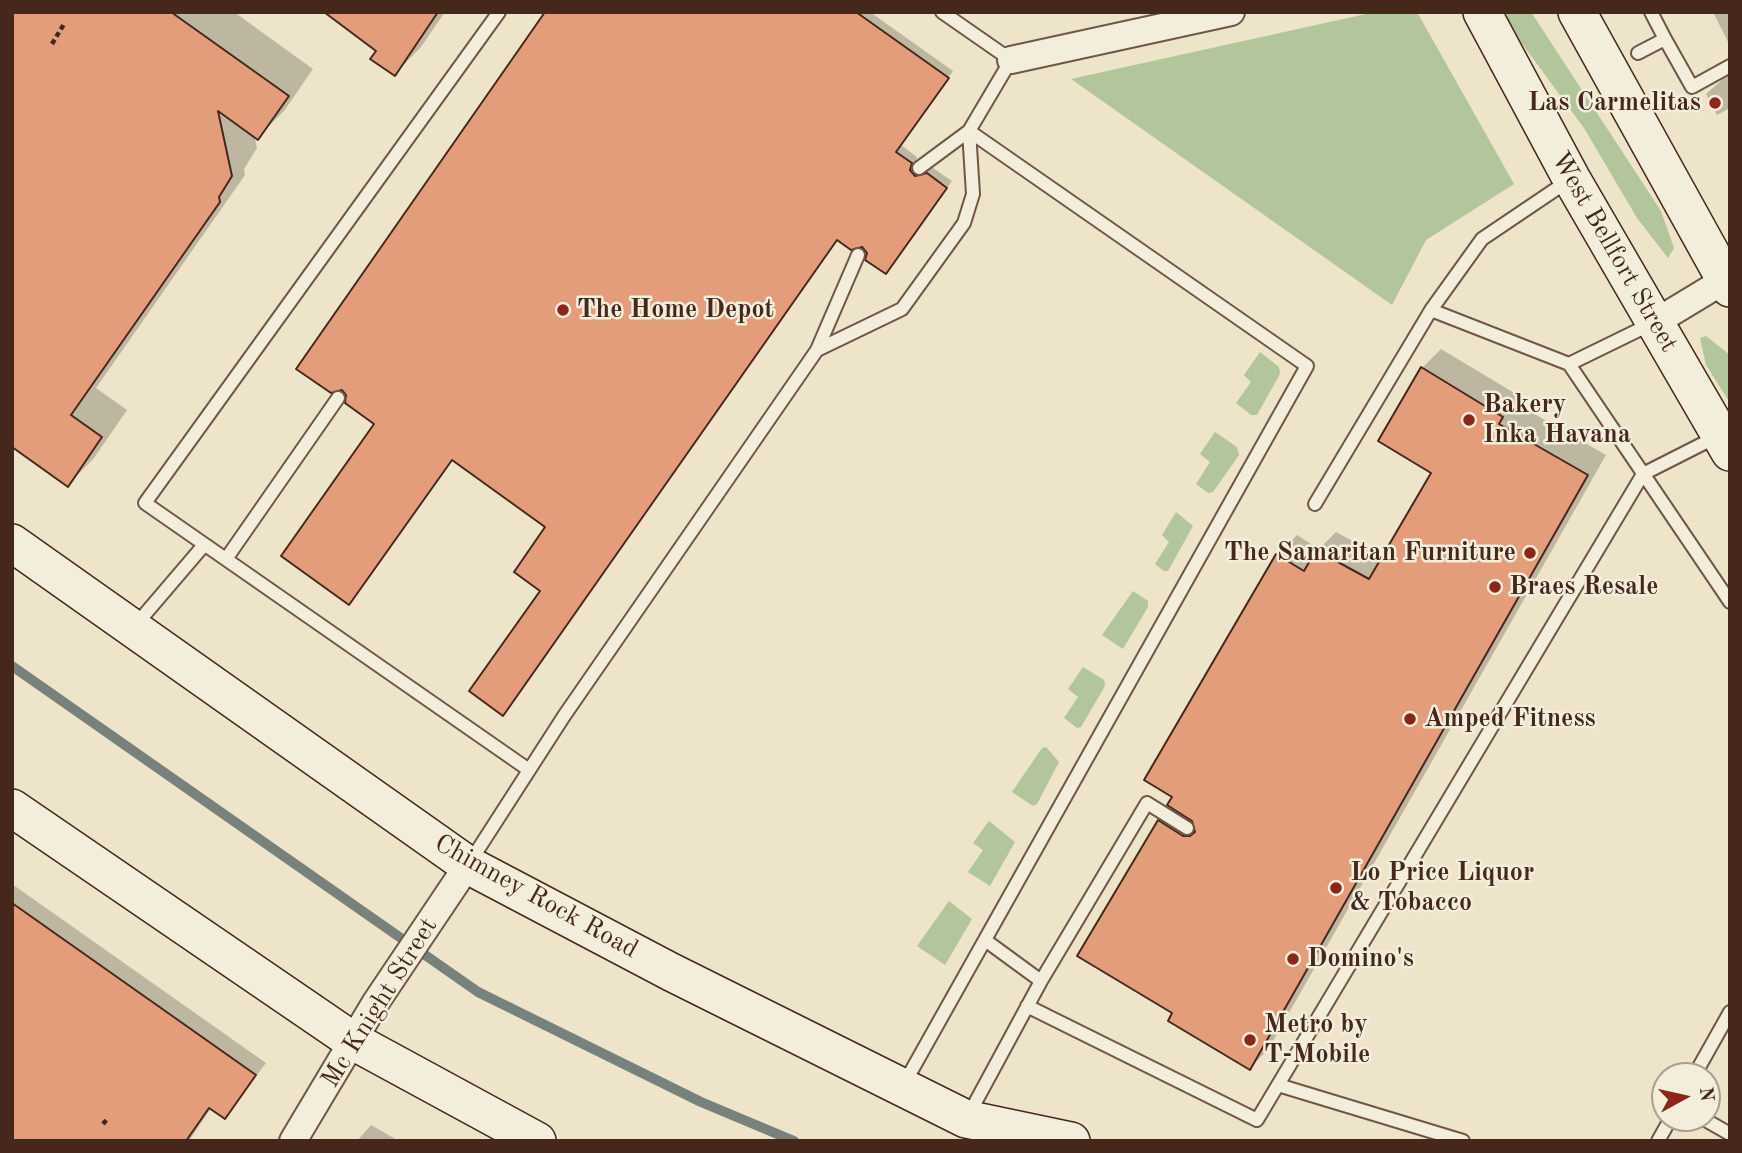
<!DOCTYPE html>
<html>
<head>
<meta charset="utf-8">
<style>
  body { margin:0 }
  #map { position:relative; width:1742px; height:1153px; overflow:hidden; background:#ede4c9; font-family:"Old Standard TT",serif }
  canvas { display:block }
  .frame { position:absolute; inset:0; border:14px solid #45271c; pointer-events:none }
  .north { position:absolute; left:1651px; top:1062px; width:70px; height:70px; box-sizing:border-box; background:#f3eddc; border:2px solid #ad9e8f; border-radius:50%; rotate:82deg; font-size:19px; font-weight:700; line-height:28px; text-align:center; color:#45271c }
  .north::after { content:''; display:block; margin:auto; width:24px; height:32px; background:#8f2418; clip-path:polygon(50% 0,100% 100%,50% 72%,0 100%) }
</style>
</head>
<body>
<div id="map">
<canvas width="1742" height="1153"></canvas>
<div class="frame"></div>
<div class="north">N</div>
</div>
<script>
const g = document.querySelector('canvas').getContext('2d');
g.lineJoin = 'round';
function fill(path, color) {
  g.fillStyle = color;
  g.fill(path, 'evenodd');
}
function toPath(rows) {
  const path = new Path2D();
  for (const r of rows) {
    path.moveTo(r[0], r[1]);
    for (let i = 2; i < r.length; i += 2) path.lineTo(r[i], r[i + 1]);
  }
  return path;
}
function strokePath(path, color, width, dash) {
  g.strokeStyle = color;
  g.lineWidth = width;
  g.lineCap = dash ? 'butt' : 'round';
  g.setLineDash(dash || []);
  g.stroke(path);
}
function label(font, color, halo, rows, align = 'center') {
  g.font = font + ' "Old Standard TT",serif';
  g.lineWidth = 5;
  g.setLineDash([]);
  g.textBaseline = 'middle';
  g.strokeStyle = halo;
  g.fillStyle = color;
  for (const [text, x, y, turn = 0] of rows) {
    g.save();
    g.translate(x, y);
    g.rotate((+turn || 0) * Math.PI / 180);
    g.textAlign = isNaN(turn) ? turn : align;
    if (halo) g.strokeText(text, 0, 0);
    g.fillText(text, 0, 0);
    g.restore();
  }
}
fill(toPath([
  [1375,12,1417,12,1514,184,1426,240,1392,305,1071,79],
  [1505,12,1531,12,1661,211,1674,248,1668,258,1637,218,1584,128,1512,30],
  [1706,336,1730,355,1730,403,1706,365,1700,338],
  [1260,352,1279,367,1280,374,1257,415,1251,415,1236,403,1251,382,1244,375],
  [1215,432,1237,447,1239,455,1213,492,1208,493,1196,484,1210,462,1200,454],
  [1176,512,1193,526,1168,571,1164,571,1155,564,1169,542,1162,535],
  [1133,591,1148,601,1148,607,1123,649,1102,635],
  [1083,667,1104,680,1105,686,1081,727,1077,728,1064,718,1078,697,1068,689],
  [1046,747,1059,762,1037,804,1033,806,1012,792,1042,748],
  [989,821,1015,842,990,886,968,872,983,850,973,843],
  [949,901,972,919,945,965,917,946]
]), '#b3c59b');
fill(toPath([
  [12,12,234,12,313,69,284,111,258,137,254,135,257,148,244,169,245,175,96,388,127,410,94,458,68,485],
  [327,12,445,12,421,47,395,74,378,51],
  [547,12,870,12,953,71,901,145,917,157,916,163,921,171,933,168,952,181,892,266,868,253,863,245,838,238,509,707,543,590,547,526,453,458,349,603],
  [1713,12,1730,12,1730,46],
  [1730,73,1730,108,1717,115,1706,94],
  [1441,349,1521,397,1517,404,1606,455,1269,1048,1250,1068,1174,1012,1160,821,1174,807,1174,797,1146,780,1277,555,1297,535,1319,549,1336,532,1384,558,1434,473,1422,368],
  [12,884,266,1063,225,1117,211,1108,189,1141,12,1141],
  [371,1125,399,1141,357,1141]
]), '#0003');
strokePath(toPath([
  [12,666,478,992,701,1102,794,1141]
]), '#79817d', 10);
const building = toPath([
  [12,12,171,12,289,96,258,140,218,111,232,176,219,197,220,202,71,415,102,437,68,487,12,447,12,12],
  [324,12,438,12,395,76,370,59,376,51,324,12],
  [545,12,856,12,949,78,896,152,912,163,910,170,915,176,927,173,947,188,886,274,865,260,867,253,862,247,851,250,837,240,503,716,469,691,540,591,514,572,545,527,452,460,349,605,281,556,374,424,345,403,346,395,342,390,331,393,296,369,545,12],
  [1421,367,1503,417,1499,424,1588,475,1250,1070,1168,1021,1172,1013,1077,956,1158,820,1183,836,1190,836,1195,832,1192,821,1167,805,1172,797,1144,780,1276,554,1304,571,1316,550,1369,579,1431,473,1378,441,1421,367],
  [12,903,256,1075,225,1119,209,1108,186,1141,12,1141,12,903]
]);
fill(building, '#e49d7a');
strokePath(building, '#45271c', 2);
const lane = toPath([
  [499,12,145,503,529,770],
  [1665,39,1692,87,1730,66],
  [1638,53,1665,39,1651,12],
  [919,168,969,131,1011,60,942,12],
  [1431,310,1569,364,1730,602],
  [817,350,902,309,964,223,973,194,969,131],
  [1569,364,1653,323],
  [1315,504,1431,310,1482,239,1568,181],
  [226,559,338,398],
  [134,627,204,545],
  [470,862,564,716,817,350,858,255],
  [985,940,1041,981],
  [1027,1006,1257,1120,1643,474,1718,436],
  [1694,1076,1730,1012],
  [904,1084,1307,366,969,131],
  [1278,1085,1463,1141],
  [968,1116,1041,981,1147,803,1187,828],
  [1702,1118,1730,1134],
  [1658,1141,1671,1118]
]);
const street = toPath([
  [1011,60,1231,12],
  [1654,323,1730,277],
  [293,1141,376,1002,468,865]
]);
const secondary = toPath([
  [1482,12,1571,178,1730,452],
  [1577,12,1730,288],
  [12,543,468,865,671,972,966,1119,1071,1141],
  [12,808,353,1041,537,1141]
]);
strokePath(lane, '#6f5647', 16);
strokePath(street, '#6f5647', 30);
strokePath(secondary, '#45271c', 40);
strokePath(toPath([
  [52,44,64,24],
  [103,1124,108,1118]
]), '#45271c', 4.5, [5, 3.5]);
strokePath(lane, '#f3eddc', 12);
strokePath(street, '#f3eddc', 26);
strokePath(secondary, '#f3eddc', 37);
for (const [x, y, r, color] of [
  [1715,103,7,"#8f2418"],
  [563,310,7,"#8f2418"],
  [1469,420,7,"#8f2418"],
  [1530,553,7,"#8f2418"],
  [1495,587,7,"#8f2418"],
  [1410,719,7,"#8f2418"],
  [1336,888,7,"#8f2418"],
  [1293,959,7,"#8f2418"],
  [1250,1040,7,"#8f2418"]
]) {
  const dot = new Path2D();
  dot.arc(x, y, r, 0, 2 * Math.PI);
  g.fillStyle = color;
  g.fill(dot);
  strokePath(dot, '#f3eddc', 2.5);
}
label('bold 26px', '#45271c', '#f3eddc', [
  ["Las Carmelitas",1701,103,"right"],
  ["The Home Depot",577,310],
  ["Bakery",1483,405],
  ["Inka Havana",1483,435],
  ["The Samaritan Furniture",1516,553,"right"],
  ["Braes Resale",1509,587],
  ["Amped Fitness",1424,719],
  ["Lo Price Liquor",1350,873],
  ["& Tobacco",1350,903],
  ["Domino's",1307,959],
  ["Metro by",1264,1025],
  ["T-Mobile",1264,1055]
], 'left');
label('26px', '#45271c', '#f3eddc', [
  ["West Bellfort Street",1614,252,60],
  ["Chimney Rock Road",536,897,29],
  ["Mc Knight Street",380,1003,-58]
]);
</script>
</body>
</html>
